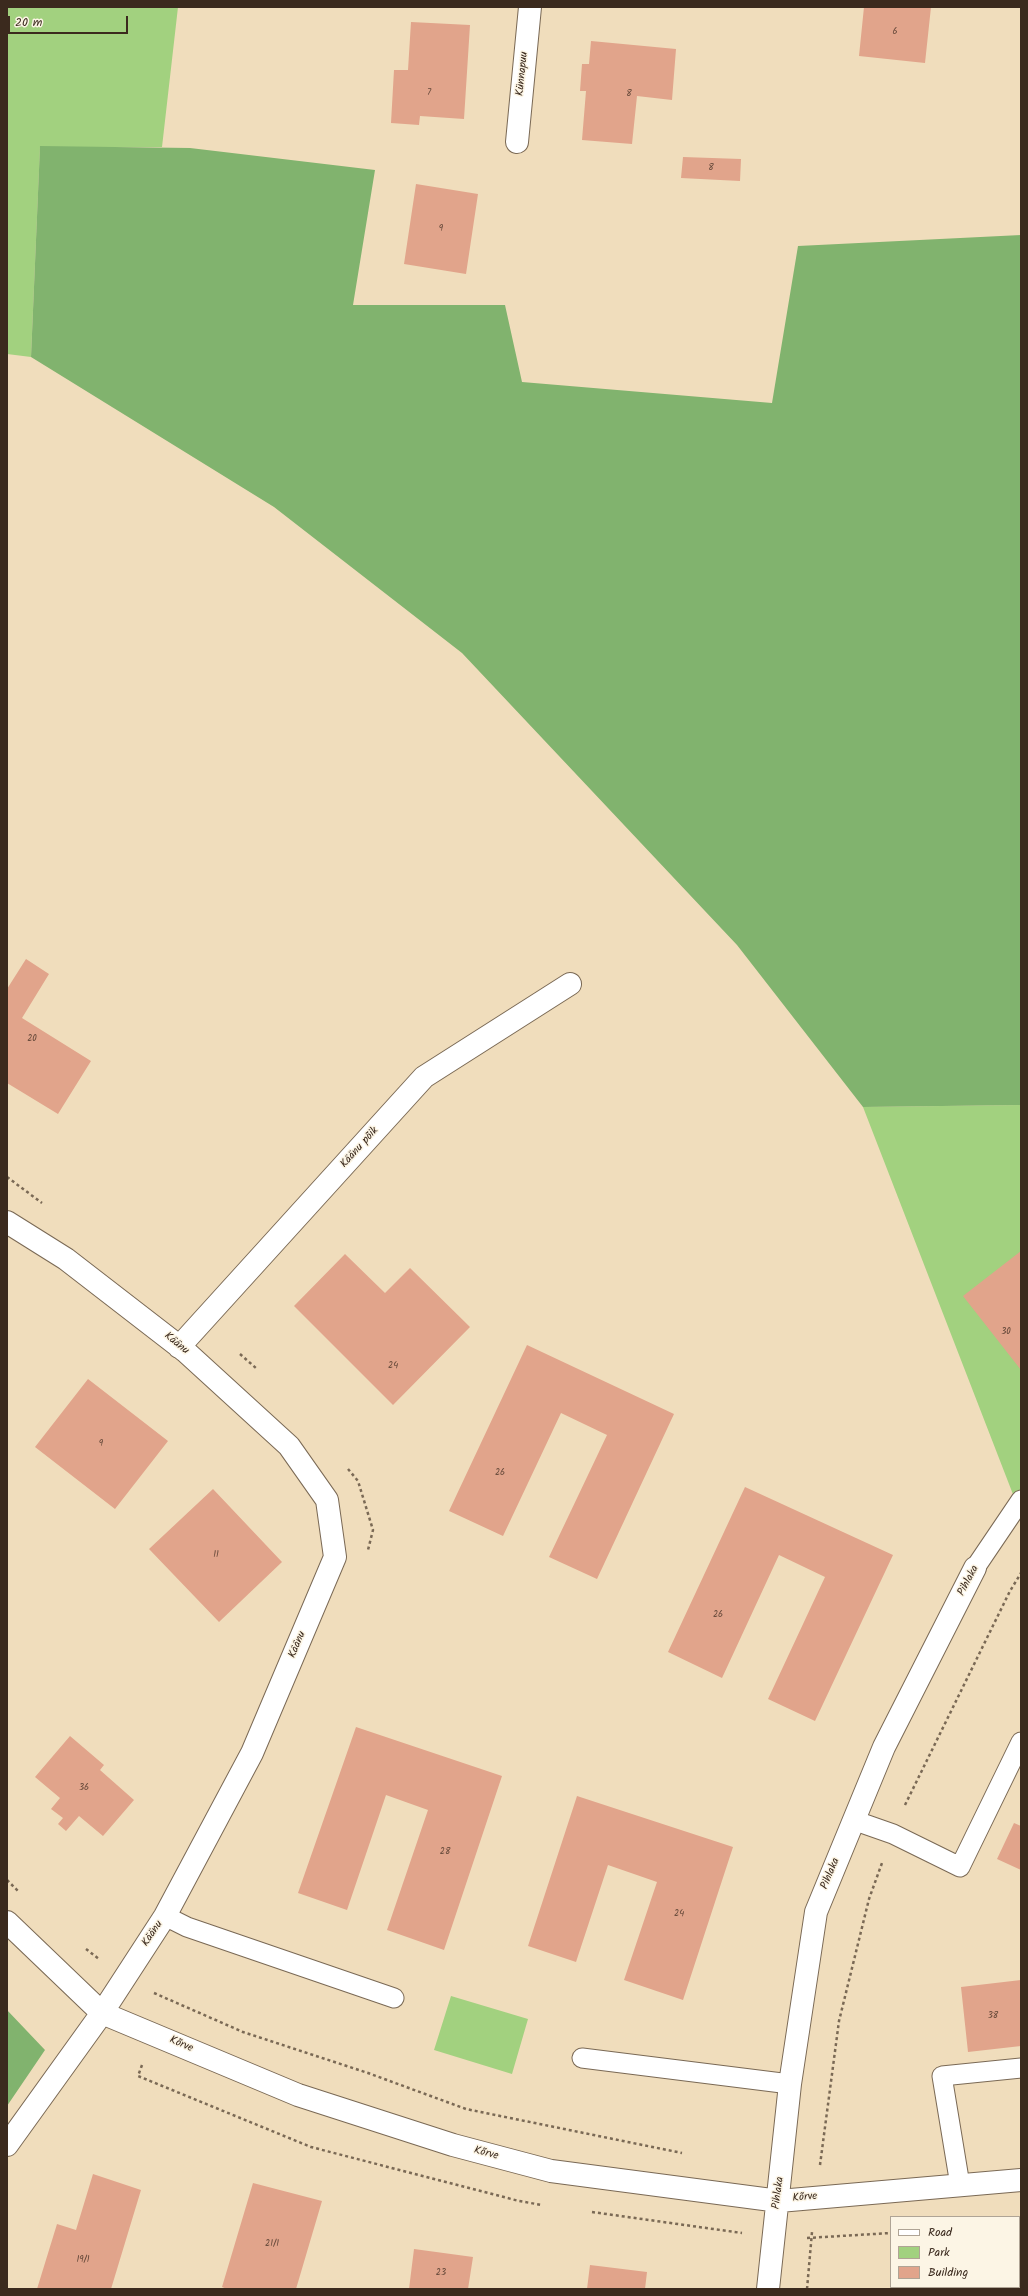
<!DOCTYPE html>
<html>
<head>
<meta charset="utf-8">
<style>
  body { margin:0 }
  #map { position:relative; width:1028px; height:2296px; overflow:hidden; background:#f0ddbc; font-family:Kalam,sans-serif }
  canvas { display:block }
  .frame { position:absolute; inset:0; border:8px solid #3b2a1e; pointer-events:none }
  .legend { position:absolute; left:890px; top:2216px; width:130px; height:72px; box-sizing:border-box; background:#fcf5e5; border:1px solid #afa495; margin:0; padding:5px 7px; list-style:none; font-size:12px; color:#3b2a1e }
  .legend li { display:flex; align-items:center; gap:8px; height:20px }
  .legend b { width:20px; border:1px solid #afa495 }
  .scale { position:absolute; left:8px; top:16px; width:120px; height:18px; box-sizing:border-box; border:2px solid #3b2a1e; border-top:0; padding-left:5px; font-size:12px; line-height:14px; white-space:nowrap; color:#3b2a1e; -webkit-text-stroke:3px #fcf5e5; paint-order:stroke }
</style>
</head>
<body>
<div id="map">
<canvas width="1028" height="2296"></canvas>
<div class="frame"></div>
<ul class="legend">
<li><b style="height:5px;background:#fff"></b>Road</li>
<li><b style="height:11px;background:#a2d17f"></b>Park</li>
<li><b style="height:11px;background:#e1a48b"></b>Building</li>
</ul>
<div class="scale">20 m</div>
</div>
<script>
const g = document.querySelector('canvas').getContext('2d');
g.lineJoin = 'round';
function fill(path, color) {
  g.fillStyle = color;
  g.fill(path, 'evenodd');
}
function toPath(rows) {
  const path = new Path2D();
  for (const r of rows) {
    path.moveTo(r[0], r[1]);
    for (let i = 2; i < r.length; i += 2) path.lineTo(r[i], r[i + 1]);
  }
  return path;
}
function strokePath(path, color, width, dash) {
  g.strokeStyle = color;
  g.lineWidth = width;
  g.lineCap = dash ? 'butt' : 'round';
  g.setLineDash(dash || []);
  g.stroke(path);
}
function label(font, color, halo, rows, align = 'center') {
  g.font = font + ' Kalam,sans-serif';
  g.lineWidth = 3;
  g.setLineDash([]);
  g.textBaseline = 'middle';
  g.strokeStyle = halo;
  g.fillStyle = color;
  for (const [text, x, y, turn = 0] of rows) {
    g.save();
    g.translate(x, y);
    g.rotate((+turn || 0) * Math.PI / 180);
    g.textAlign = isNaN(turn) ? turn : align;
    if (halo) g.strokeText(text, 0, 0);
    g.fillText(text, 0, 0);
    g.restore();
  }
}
fill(toPath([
  [7,7,178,7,162,147,40,147,31,357,7,354],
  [1021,1105,1021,1515,863,1107],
  [451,1996,528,2019,512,2074,434,2050]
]), '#a2d17f');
fill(toPath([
  [40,146,190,148,375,170,353,305,505,305,522,382,772,403,798,246,1021,235,1021,1105,863,1107,737,945,462,653,274,507,31,357],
  [7,2010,45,2050,7,2106]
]), '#81b36e');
fill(toPath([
  [864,7,931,7,925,63,859,56],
  [411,22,470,25,464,119,420,116,419,125,391,123,394,70,408,70],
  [591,41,676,49,672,100,637,96,632,144,582,140,586,91,580,91,582,64,589,64],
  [683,157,741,159,740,181,681,178],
  [416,184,478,194,466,274,404,264],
  [26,959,49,974,22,1018,91,1061,58,1114,7,1083,7,989],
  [1021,1251,1021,1370,963,1296],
  [345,1254,385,1293,410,1268,470,1327,393,1405,294,1306],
  [527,1345,674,1414,597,1579,549,1557,607,1435,561,1413,503,1536,449,1511],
  [88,1379,168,1441,115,1509,35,1447],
  [745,1487,893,1555,815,1721,768,1699,825,1577,779,1555,722,1678,668,1652],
  [213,1489,282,1562,219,1622,149,1549],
  [356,1727,502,1776,444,1950,387,1930,428,1810,386,1795,347,1910,298,1893],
  [70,1736,104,1765,100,1770,134,1800,103,1836,79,1816,66,1831,58,1824,63,1818,51,1809,60,1798,35,1777],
  [577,1796,733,1847,683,2000,624,1980,657,1882,608,1865,576,1962,528,1946],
  [1014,1823,1021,1826,1021,1870,997,1859],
  [1021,1980,1021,2046,968,2052,961,1987],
  [93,2174,141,2190,111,2289,37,2289,57,2224,76,2230],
  [253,2183,322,2201,296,2289,227,2289,222,2287],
  [414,2249,473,2257,468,2289,409,2289],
  [590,2265,647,2272,645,2289,587,2289],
  [915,2287,978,2287,978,2289,915,2289]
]), '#e1a48b');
const service = toPath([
  [975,1568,1021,1500],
  [853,1820,893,1834,960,1867,1021,1742],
  [165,1916,187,1927,394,1998],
  [582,2058,790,2084],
  [960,2185,942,2076,1021,2068]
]);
const minor = toPath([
  [517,142,530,7],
  [7,1222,66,1259,185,1351,289,1446,327,1500,335,1557,252,1753,165,1916,102,2013,7,2145],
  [179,1347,424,1077,570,984],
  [7,1922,102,2013,298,2095,453,2145,551,2171,779,2201,1021,2180],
  [768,2289,790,2084,816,1912,884,1747,975,1568]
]);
strokePath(service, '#7a6955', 21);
strokePath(minor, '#7a6955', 24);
strokePath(toPath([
  [7,1177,42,1203],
  [240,1354,257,1369],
  [348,1469,358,1481,373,1530,368,1550],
  [905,1805,1010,1591,1021,1573],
  [7,1880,18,1891],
  [86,1949,99,1959],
  [154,1993,243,2032,368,2073,466,2109,682,2153],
  [142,2065,138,2076,311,2147,519,2201,542,2205],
  [820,2165,839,2021,869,1899,882,1863],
  [592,2212,742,2233],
  [1019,2223,1021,2223],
  [807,2238,891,2233],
  [807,2289,812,2232]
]), '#7a6955', 2.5, [3, 3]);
strokePath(service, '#fff', 19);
strokePath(minor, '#fff', 22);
label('9px', '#644839', null, [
  ["6",895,32],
  ["7",429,93],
  ["8",629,94],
  ["8",711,168],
  ["9",441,229],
  ["20",32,1039],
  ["30",1006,1332],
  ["24",393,1366],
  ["9",101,1444],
  ["26",500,1473],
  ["11",216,1555],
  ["26",718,1615],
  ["36",84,1788],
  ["28",445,1852],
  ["24",679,1914],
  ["38",993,2016],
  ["21/1",272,2244],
  ["19/1",83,2260],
  ["23",441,2273]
]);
label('11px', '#3b2a1e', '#fcf5e5', [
  ["Künnapuu",523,74,-84],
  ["Käänu põik",360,1148,-48],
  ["Käänu",176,1344,39],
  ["Pihlaka",969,1581,-62],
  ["Käänu",298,1645,-67],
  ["Pihlaka",831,1874,-68],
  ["Käänu",153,1934,-56],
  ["Kõrve",181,2045,23],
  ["Kõrve",486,2154,15],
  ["Pihlaka",779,2193,-83],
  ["Kõrve",805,2198,-5]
]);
</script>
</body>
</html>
